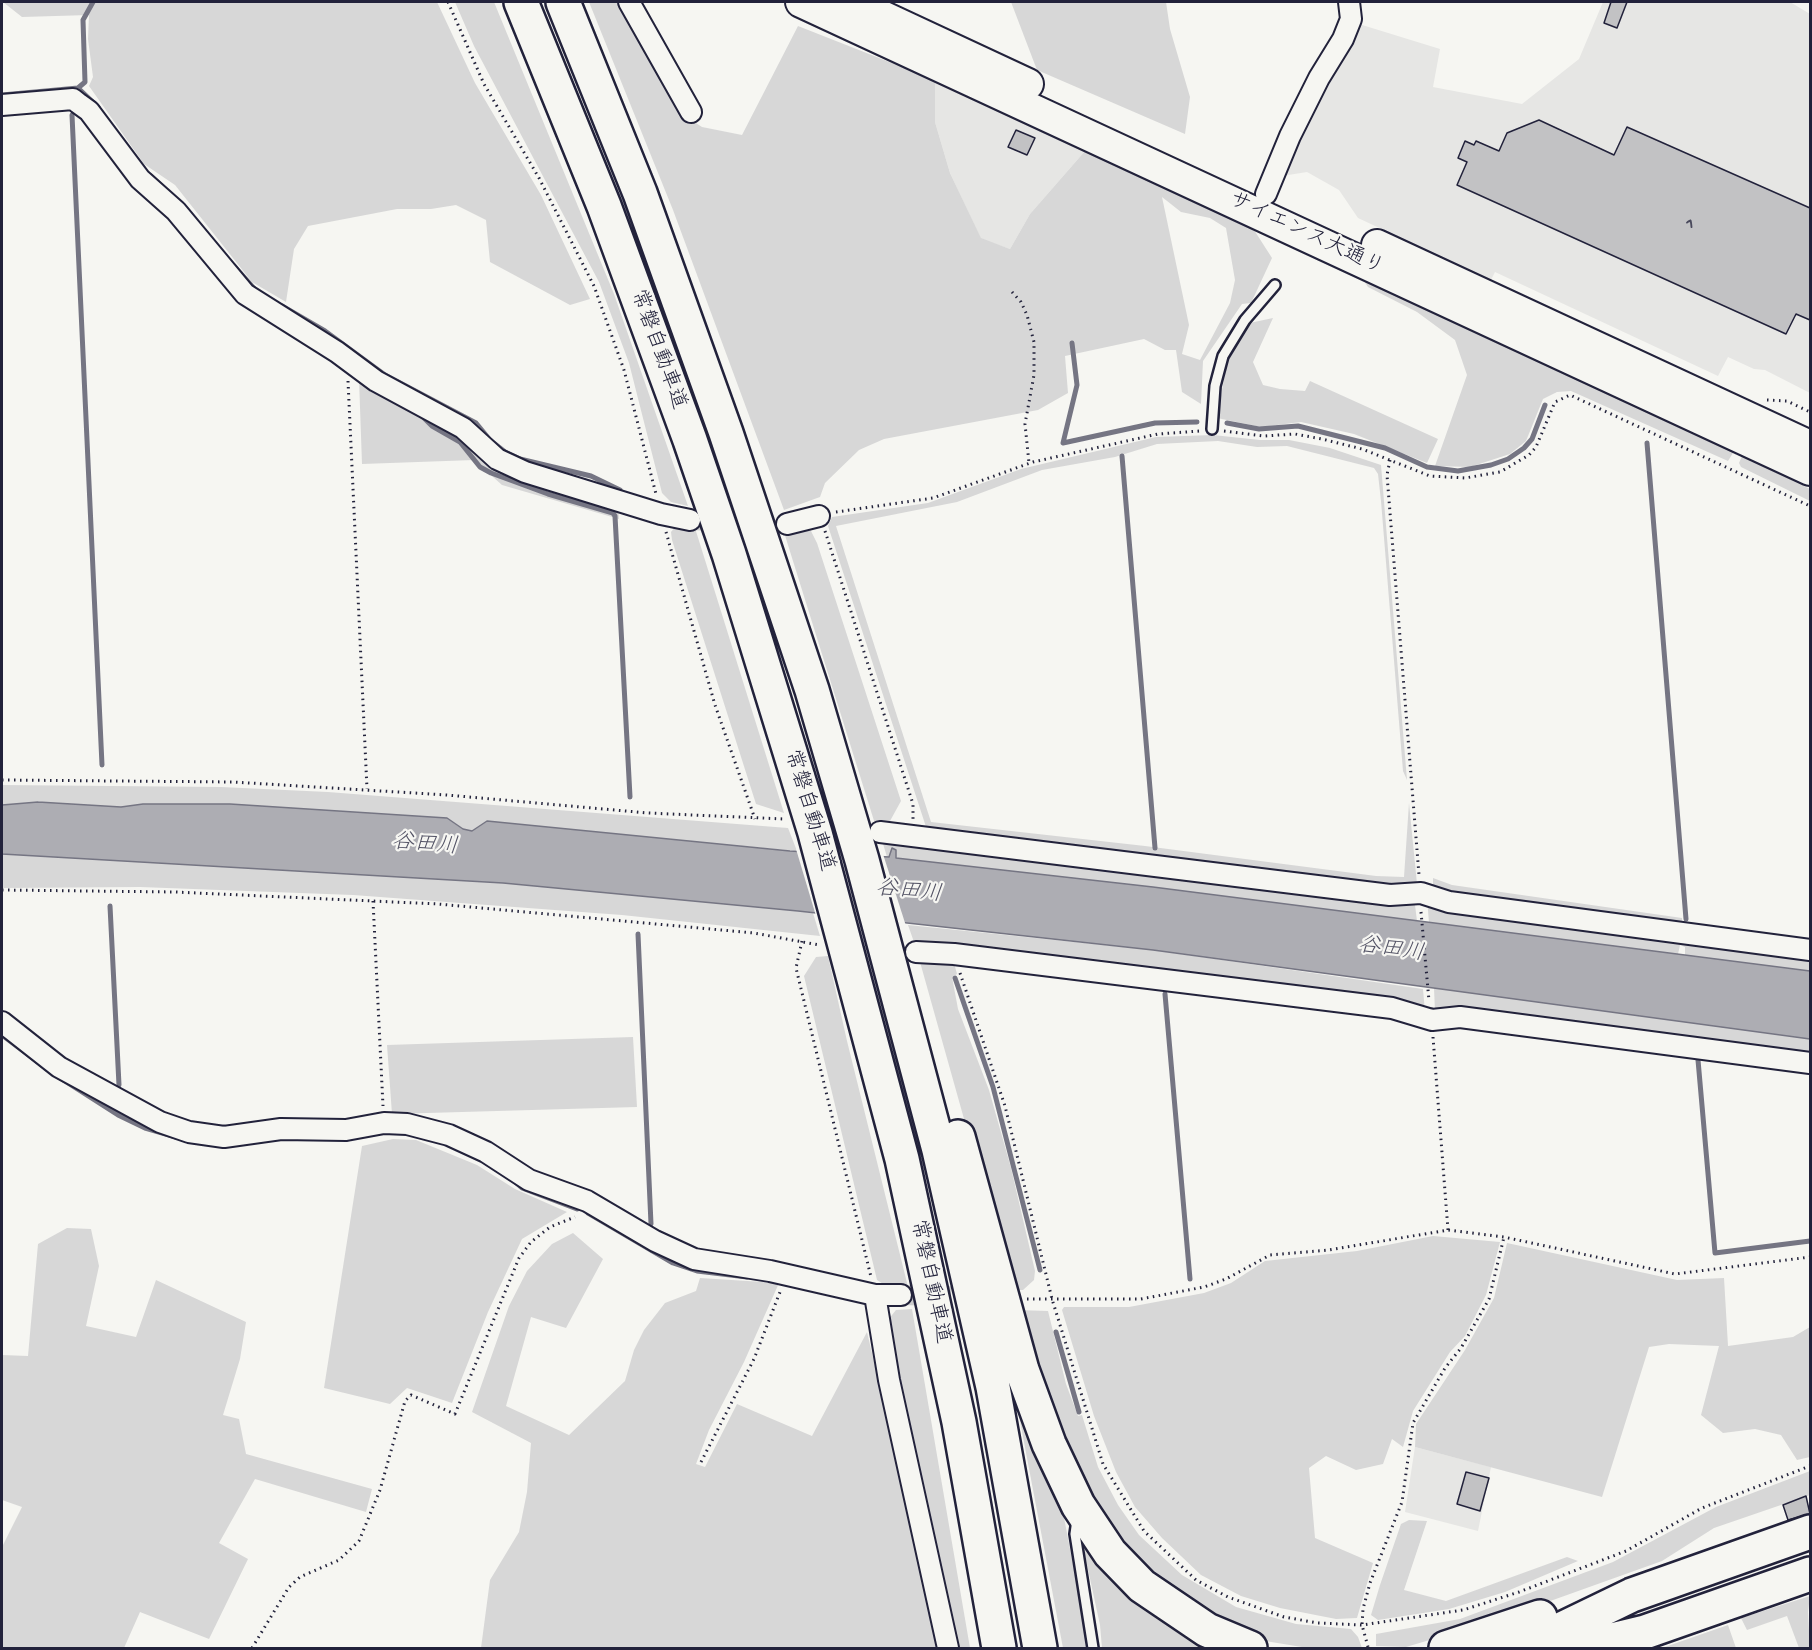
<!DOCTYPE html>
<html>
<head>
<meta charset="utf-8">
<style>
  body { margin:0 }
  #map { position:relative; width:1812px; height:1650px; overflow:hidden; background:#f6f6f2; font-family:"Gochi Hand",sans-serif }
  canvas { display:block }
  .frame { position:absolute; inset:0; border:3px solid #22223b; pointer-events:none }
</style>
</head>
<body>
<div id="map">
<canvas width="1812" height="1650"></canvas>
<div class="frame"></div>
</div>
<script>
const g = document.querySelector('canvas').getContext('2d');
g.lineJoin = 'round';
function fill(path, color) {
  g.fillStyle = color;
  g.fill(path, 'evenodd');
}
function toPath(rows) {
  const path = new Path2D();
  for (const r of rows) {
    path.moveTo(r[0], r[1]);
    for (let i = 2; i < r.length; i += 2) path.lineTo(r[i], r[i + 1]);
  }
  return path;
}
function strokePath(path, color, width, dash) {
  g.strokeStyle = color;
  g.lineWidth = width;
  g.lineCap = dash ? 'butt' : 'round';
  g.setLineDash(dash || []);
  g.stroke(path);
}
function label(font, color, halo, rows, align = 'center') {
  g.font = font + ' "Gochi Hand","Klee One",sans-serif';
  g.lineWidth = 4.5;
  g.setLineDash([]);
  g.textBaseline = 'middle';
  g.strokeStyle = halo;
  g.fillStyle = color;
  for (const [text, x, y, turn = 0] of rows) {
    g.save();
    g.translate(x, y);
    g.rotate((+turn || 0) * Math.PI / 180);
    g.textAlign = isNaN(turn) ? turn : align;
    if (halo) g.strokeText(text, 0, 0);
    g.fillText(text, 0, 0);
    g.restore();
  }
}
fill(toPath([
  [1603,2,1790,2,1810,14,1810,393,1765,370,1754,369,1728,357,1718,376,1495,272,1491,280,1358,218,1339,190,1307,172,1282,176,1297,136,1359,24,1440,49,1433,87,1522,104,1579,59],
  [935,80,1085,151,1030,214,1010,249,981,239,950,173,935,122],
  [1415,1447,1491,1467,1478,1531,1405,1512]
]), '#e6e6e4');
fill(toPath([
  [3,2,437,2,475,83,541,195,590,299,570,305,490,262,486,220,456,205,431,209,397,209,308,226,294,249,286,302,252,282,175,185,144,164,89,86,93,77,88,39,89,15,22,17],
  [455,2,494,2,614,294,688,506,671,502,662,493,629,363,599,282,474,46],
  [589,2,619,2,679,112,702,127,742,135,798,26,935,80,935,122,950,173,981,238,1010,249,1030,214,1085,151,1247,219,1272,258,1251,303,1242,304,1203,361,1201,404,1182,392,1176,350,1165,350,1144,339,1065,356,1068,393,1038,410,884,439,859,450,825,483,820,497,784,510,673,210],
  [1162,197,1181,212,1210,218,1226,228,1235,280,1230,303,1200,360,1182,354,1189,325],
  [1011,2,1166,2,1170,29,1190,97,1185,134,1037,70],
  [1364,281,1492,336,1736,448,1728,461,1571,391,1557,392,1543,399,1526,441,1510,454,1470,467,1435,466,1467,375,1455,340,1417,312,1368,287],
  [1273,318,1253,362,1263,385,1280,389,1305,391,1310,381,1438,439,1427,463,1354,434,1301,422,1261,427,1217,418,1228,357,1245,324],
  [359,379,440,422,618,507,619,519,502,485,474,460,362,464],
  [1213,435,1260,440,1289,440,1330,448,1381,465,1407,780,1403,771,1381,501,1378,474,1374,468,1287,446,1257,447,1218,441,1157,444,1115,457,1042,470,957,502,836,526,931,822,1145,846,1376,876,1404,877,1409,803,1417,884,1410,889,927,830,828,526,832,517,928,503,1021,469,1156,437],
  [1742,456,1810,489,1810,501,1741,467,1739,463],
  [676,526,695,528,784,813,756,804,672,540,671,532],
  [801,528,811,531,817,543,901,801,890,821,875,824,783,529],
  [2,785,221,787,328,792,788,828,797,851,507,825,487,821,473,831,463,829,447,818,230,804,143,804,121,807,38,802,2,805],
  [881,837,1414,897,1417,921,896,858,896,850,892,849,889,857,887,857],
  [2,854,503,883,798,911,813,913,820,936,622,915,353,895,140,887,2,888],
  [1433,878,1452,885,1682,918,1682,926,1433,891],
  [1427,898,1810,955,1810,971,1685,955,1685,947,1680,945,1678,954,1429,923],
  [908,925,1153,950,1423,989,1425,1012,915,945],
  [828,956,847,1041,908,1287,885,1285,877,1280,804,976,816,957],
  [934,956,954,963,957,974,952,977,958,1009,989,1090,1011,1168,1035,1271,1034,1280,1023,1290,1012,1290,920,962],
  [1434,988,1810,1039,1810,1057,1435,1012],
  [633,1037,637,1107,392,1114,387,1045],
  [393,1139,416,1140,477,1165,515,1189,567,1212,522,1239,488,1312,452,1403,407,1388,390,1404,324,1388,362,1146],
  [67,1228,91,1229,99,1266,86,1326,136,1337,156,1280,246,1322,240,1359,223,1415,239,1419,246,1454,372,1489,366,1512,255,1479,219,1543,248,1559,209,1639,140,1612,124,1648,2,1648,2,1547,22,1507,2,1500,2,1355,28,1356,38,1244],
  [573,1233,603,1259,566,1328,531,1317,506,1406,569,1435,625,1381,634,1350,644,1330,665,1303,696,1291,700,1278,779,1283,744,1362,709,1430,696,1464,705,1467,737,1404,812,1436,867,1332,925,1578,939,1648,481,1648,490,1580,519,1532,527,1492,531,1443,472,1412,509,1306,527,1271,552,1244],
  [1433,1236,1500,1242,1486,1295,1465,1336,1450,1352,1413,1411,1403,1447,1392,1439,1383,1464,1356,1470,1326,1456,1309,1468,1315,1538,1373,1563,1357,1618,1336,1619,1280,1608,1241,1596,1201,1575,1162,1538,1135,1507,1116,1472,1094,1416,1062,1310,1064,1307,1129,1307,1204,1293,1231,1283,1265,1261,1357,1251],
  [1507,1243,1677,1280,1724,1278,1728,1346,1793,1337,1810,1327,1810,1457,1797,1460,1781,1435,1755,1429,1723,1433,1701,1415,1719,1346,1669,1344,1649,1347,1602,1497,1415,1447,1416,1424,1465,1350,1494,1298],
  [912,1309,970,1648,953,1648,885,1335,888,1320,896,1310],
  [1016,1310,1048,1311,1066,1384,1078,1416,1082,1415,1098,1467,1118,1505,1139,1535,1182,1575,1236,1607,1296,1624,1351,1629,1358,1637,1362,1648,1308,1648,1259,1640,1222,1626,1141,1569,1088,1502],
  [1009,1363,1062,1507,1083,1617,1086,1648,1063,1648],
  [1810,1471,1810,1495,1714,1528,1662,1561,1500,1619,1406,1647,1376,1646,1376,1634,1460,1619,1613,1562,1716,1507],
  [1409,1520,1427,1521,1404,1590,1446,1601,1567,1557,1578,1561,1505,1592,1449,1609,1378,1620,1371,1615,1380,1585,1401,1524],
  [1081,1537,1229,1648,1102,1648,1100,1625],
  [1810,1596,1808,1612,1810,1648,1799,1648,1787,1616,1747,1630,1741,1618],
  [1728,1625,1736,1648,1662,1648]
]), '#d7d7d7');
const water = toPath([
  [38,802,121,807,143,804,230,804,447,818,463,829,472,831,487,821,790,851,889,857,892,848,896,850,896,858,1153,887,1810,971,1810,1039,1153,950,798,911,503,883,2,854,2,805,38,802]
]);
fill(water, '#adadb3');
strokePath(water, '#757583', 1.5);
fill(toPath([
  [796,849,883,854,906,926,816,916]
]), '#f6f6f2');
strokePath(toPath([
  [78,88,98,107],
  [2,95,78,88,85,82,83,20,93,2],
  [72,115,102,765],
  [151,176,188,211],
  [234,266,258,293],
  [282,306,325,331,385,375,476,423,490,440,505,452,520,459,591,476,620,490],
  [1072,343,1077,385,1063,443,1155,423,1197,422],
  [421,415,432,426,460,442,480,467,491,473,548,494,613,513,615,516,630,797],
  [1227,423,1259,429,1298,426,1385,448,1427,467,1458,471,1491,465,1508,459,1524,448,1532,439,1545,405],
  [1647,443,1686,919],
  [1122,456,1155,848],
  [110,906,119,1085],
  [638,934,651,1224],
  [955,978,993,1087,1040,1270],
  [1165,994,1190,1279],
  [2,1035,47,1069],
  [1698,1060,1715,1253,1810,1241],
  [57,1076,118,1115,145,1128,176,1137],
  [513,1180,522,1188,577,1209],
  [588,1213,673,1263,697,1271,747,1277],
  [1056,1332,1079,1412]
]), '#757583', 5);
const building = toPath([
  [1611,2,1627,2,1617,28,1604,23,1611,2],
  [1539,120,1614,155,1627,127,1810,208,1810,320,1796,314,1786,334,1457,185,1467,162,1458,158,1465,141,1474,145,1476,141,1499,151,1507,133,1539,120],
  [1016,130,1035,138,1027,155,1008,147,1016,130],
  [1466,1472,1489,1478,1480,1511,1457,1504,1466,1472],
  [1806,1496,1810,1514,1788,1520,1783,1505,1806,1496]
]);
fill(building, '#c2c2c4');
strokePath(building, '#22223b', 1.5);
strokePath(toPath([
  [690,520,787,524],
  [901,1295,982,1297]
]), '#cccccd', 20, [20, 10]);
const lane = toPath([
  [1212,429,1215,386,1223,356,1245,320,1275,285],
  [1077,1520,1075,1534,1093,1648]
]);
const street = toPath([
  [629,2,691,112],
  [2,105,73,99,78,103,89,111,140,179,176,211,245,294,337,352,376,381,463,428,497,459,525,472,661,514,690,520],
  [1266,194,1290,136,1319,78,1343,39,1351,19,1349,2],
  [787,524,819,516],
  [880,832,1390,895,1421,893,1449,902,1810,950],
  [916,952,954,954,1392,1008,1432,1020,1460,1017,1810,1063],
  [2,1022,59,1067,160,1122,189,1132,224,1137,281,1129,346,1130,384,1123,407,1124,449,1135,486,1152,529,1180,587,1201,655,1241,694,1259,770,1271,875,1295,901,1295],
  [875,1295,889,1380,948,1648]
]);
const primary = toPath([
  [801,2,1810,470],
  [852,2,1028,84],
  [1377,245,1810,446]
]);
const highway = toPath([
  [521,2,604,206,690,440,729,554,815,833,902,1159,959,1422,999,1648],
  [563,2,640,193,726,433,812,690,862,860,939,1150,993,1387,1040,1648],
  [958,1137,1022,1370,1049,1444,1078,1505,1110,1553,1142,1586,1207,1630,1250,1648],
  [1446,1648,1540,1617],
  [1514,1648,1545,1637,1632,1595,1810,1532],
  [1579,1648,1645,1632,1810,1574]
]);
strokePath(lane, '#22223b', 14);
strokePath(street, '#22223b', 24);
strokePath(primary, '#22223b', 34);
strokePath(highway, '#22223b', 38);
strokePath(toPath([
  [448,2,484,84,539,178,594,286,624,370,656,494],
  [1012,292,1021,302,1027,315,1034,342,1034,375,1025,424,1029,463],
  [348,381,367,789],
  [1767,400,1787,401,1810,412],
  [1224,431,1264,436,1295,434,1322,439,1362,449,1430,476,1465,478,1500,472,1529,455,1536,447,1555,402,1570,395,1810,506],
  [1390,460,1387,475,1419,875],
  [836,512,933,498,1033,462,1158,434,1200,431],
  [825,531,913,804,913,820],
  [666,532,715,705,755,819],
  [2,780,233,782,447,795,648,813,784,819],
  [2,890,175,892,438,904,754,933,819,945],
  [373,901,383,1106],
  [1421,912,1429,1001],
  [802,941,796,968,871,1277],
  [960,973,1005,1106,1052,1299,1103,1464,1144,1531,1196,1580,1228,1597,1284,1617,1318,1623,1362,1625,1463,1610,1519,1592,1626,1551,1702,1508,1810,1466],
  [1433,1037,1448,1230],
  [1027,1299,1141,1299,1204,1287,1226,1279,1270,1255,1329,1250,1448,1230,1504,1237,1675,1274,1810,1257],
  [701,1462,754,1359,780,1292],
  [1368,1647,1362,1625,1363,1609,1370,1583,1402,1502,1413,1423,1445,1368,1461,1348,1489,1299,1504,1237],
  [252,1648,289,1587,300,1577,339,1560,359,1541,380,1490,405,1401,411,1395,455,1414,519,1258,531,1242,550,1227,575,1217]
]), '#22223b', 3, [1.5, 4.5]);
strokePath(lane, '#f6f6f2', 9);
strokePath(street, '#f6f6f2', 20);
strokePath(primary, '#f6f6f2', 30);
strokePath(highway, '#f6f6f2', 33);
label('18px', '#4a4a5d', null, [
  ["1",1690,225]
]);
label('21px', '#22223b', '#f6f6f2', [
  ["サイエンス大通り",1306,235,25],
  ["常磐自動車道",657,350,70],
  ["常磐自動車道",808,811,73],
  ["常磐自動車道",929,1282,78]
]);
label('italic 22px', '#535365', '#f6f6f2', [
  ["谷田川",425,846,5],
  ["谷田川",909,893,6],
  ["谷田川",1391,951,8]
]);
</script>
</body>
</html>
